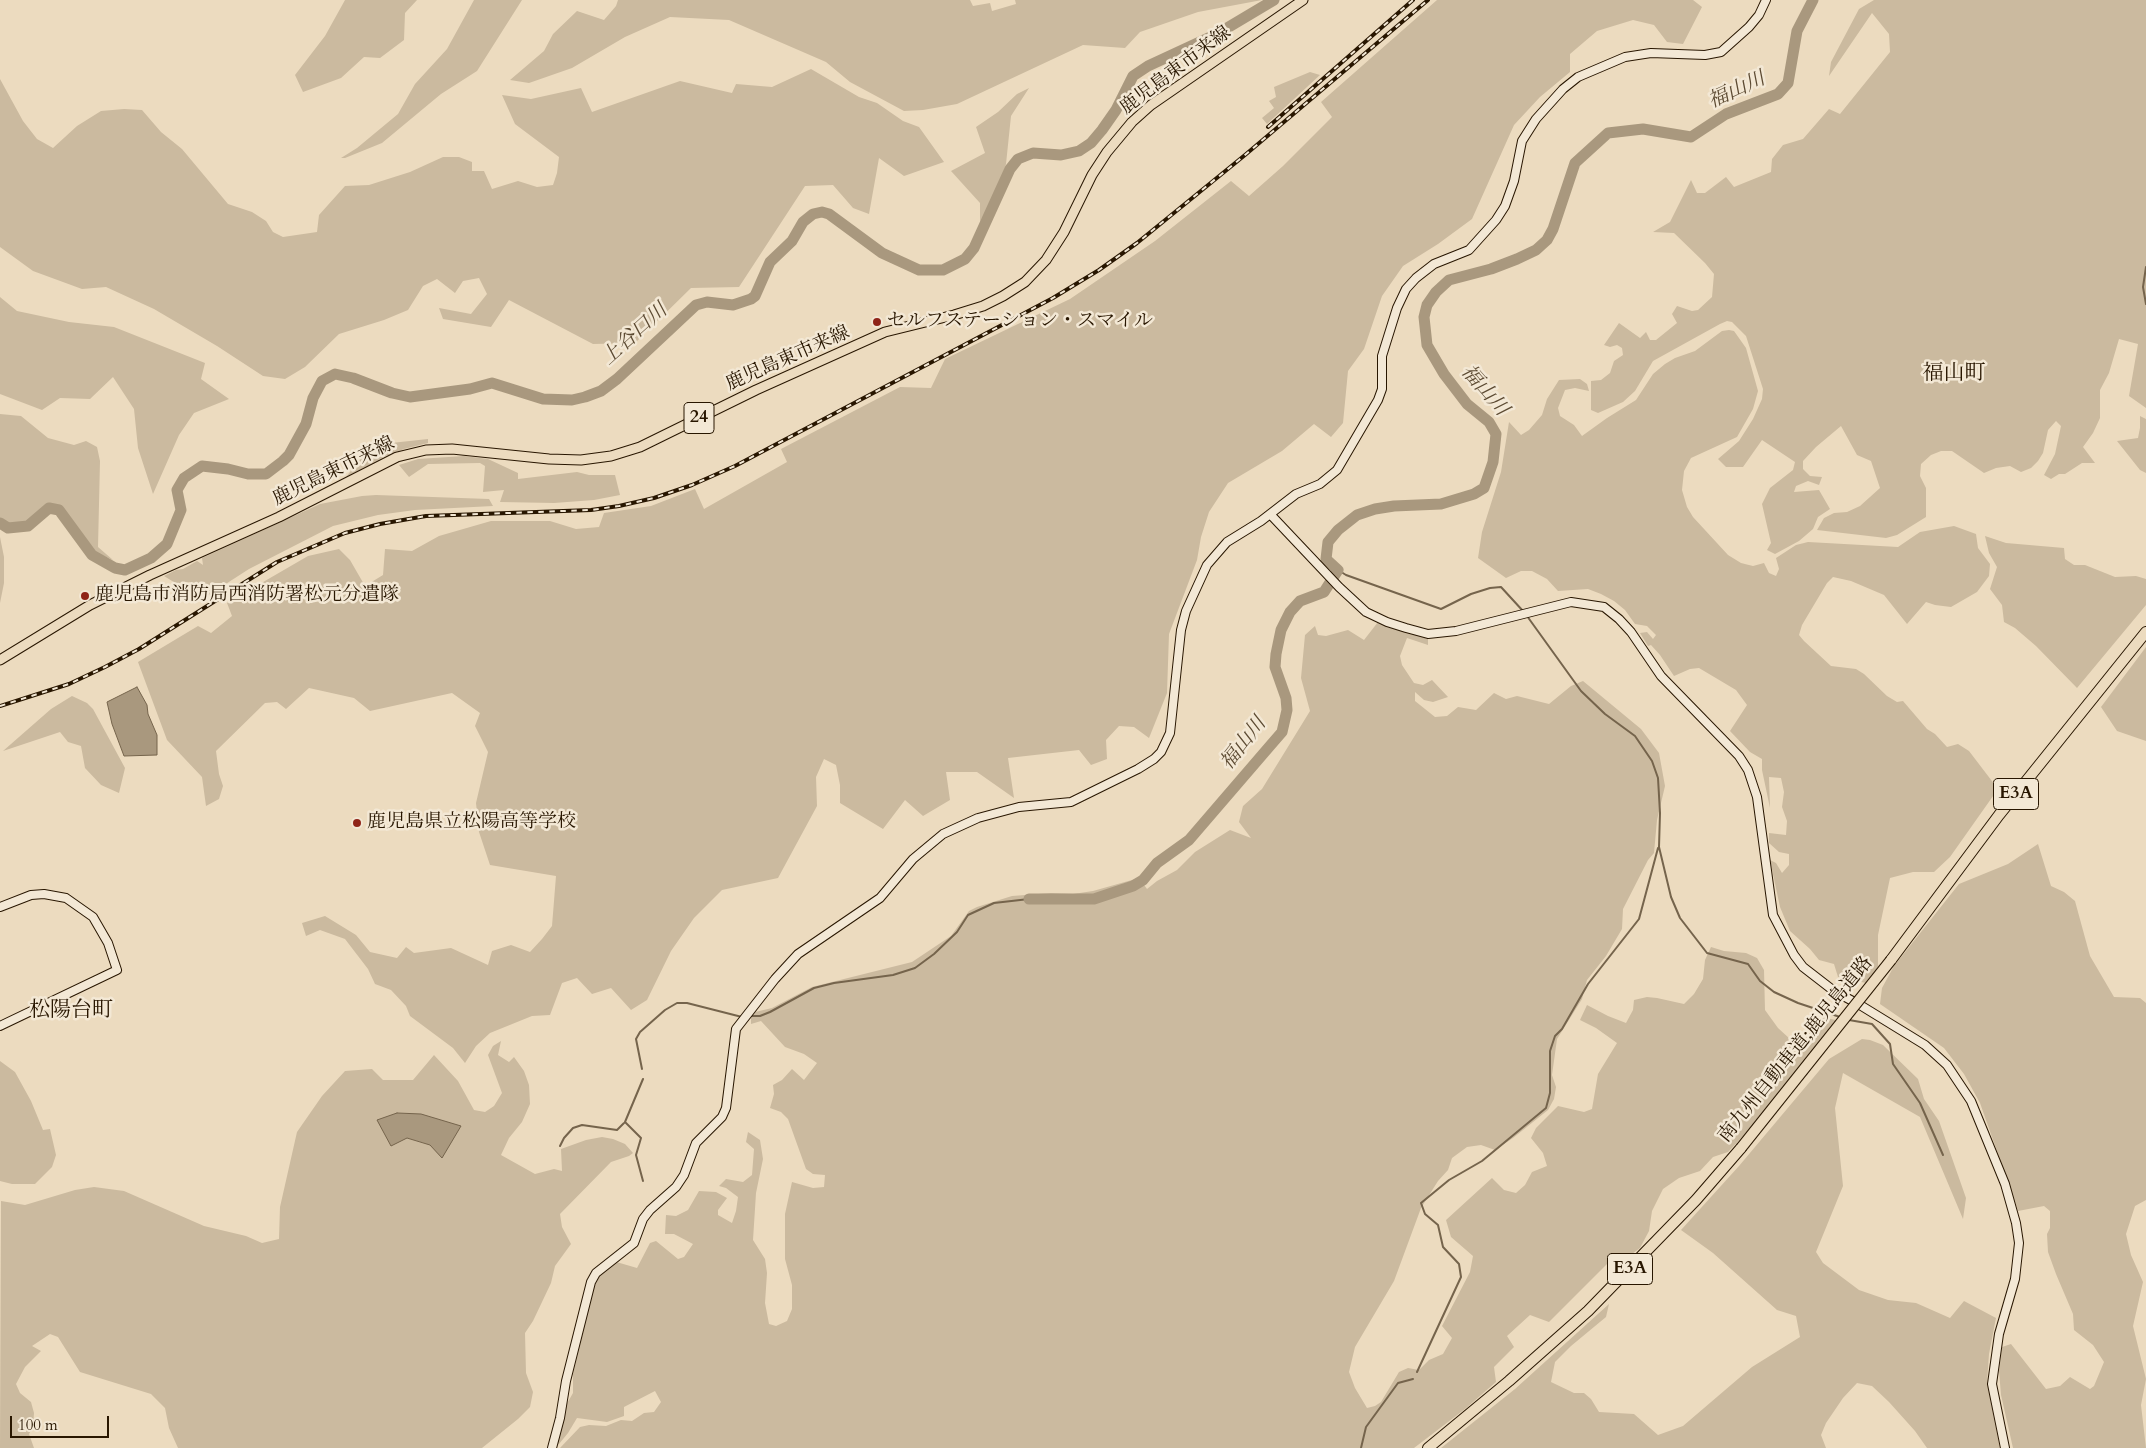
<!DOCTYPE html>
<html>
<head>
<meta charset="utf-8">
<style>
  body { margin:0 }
  #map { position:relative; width:2146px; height:1448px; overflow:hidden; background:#ecdbbf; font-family:Cardo,serif }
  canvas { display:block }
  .scale { position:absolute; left:10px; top:1416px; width:99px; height:22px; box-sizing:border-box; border:2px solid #281600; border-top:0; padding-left:6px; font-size:15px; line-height:18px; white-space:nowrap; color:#281600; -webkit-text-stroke:4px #f3e8d5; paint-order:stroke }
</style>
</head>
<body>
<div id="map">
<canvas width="2146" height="1448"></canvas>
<div class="scale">100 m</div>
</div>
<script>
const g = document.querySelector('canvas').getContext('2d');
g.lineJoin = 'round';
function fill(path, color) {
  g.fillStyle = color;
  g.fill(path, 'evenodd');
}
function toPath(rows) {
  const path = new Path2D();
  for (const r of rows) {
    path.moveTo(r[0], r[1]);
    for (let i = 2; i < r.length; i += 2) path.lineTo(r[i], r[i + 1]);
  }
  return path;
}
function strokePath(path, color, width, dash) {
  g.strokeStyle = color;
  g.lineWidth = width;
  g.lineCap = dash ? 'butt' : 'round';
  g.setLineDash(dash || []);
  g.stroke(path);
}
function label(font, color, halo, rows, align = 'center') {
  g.font = font + ' Cardo,"Noto Serif JP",serif';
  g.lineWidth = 5;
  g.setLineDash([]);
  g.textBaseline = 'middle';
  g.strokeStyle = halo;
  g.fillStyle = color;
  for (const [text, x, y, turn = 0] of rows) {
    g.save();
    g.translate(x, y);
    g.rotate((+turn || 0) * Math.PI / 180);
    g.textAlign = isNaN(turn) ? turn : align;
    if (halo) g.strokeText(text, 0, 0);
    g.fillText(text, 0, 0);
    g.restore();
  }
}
fill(toPath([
  [345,0,417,0,405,13,404,40,380,58,364,57,341,78,303,92,295,75,325,36],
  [474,0,522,0,477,71,441,94,382,143,345,158,341,158,357,148,398,114,415,84,447,49],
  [618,0,970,0,973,6,990,3,992,11,1016,4,1015,0,1262,0,1198,12,1140,32,1125,48,1083,45,957,104,923,110,904,111,850,82,826,62,729,20,670,17,625,37,572,68,529,83,510,80,544,51,553,34,577,11,604,20,616,6],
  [1437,0,1693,0,1702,7,1683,44,1667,42,1654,25,1633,20,1597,31,1570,54,1570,72,1540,97,1514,125,1472,219,1438,244,1403,266,1382,296,1364,349,1348,371,1343,423,1331,437,1314,424,1282,451,1228,483,1209,512,1201,537,1197,560,1169,634,1167,693,1149,738,1134,727,1119,726,1106,740,1107,759,1091,765,1079,750,1008,758,1014,798,977,772,946,772,950,800,923,816,905,800,883,829,840,803,840,785,836,765,824,759,816,777,817,806,778,878,722,890,694,918,671,951,647,1000,631,1010,611,988,592,994,577,978,562,983,550,1015,532,1016,490,1033,476,1046,465,1063,453,1048,410,1016,406,1006,391,990,375,984,368,969,345,939,320,930,306,936,302,923,325,916,356,935,370,952,397,958,406,947,414,953,451,948,488,965,492,951,511,945,530,952,542,939,552,926,556,876,490,865,479,832,476,803,488,752,475,726,480,713,452,693,370,711,354,698,309,688,286,709,277,702,265,703,216,751,219,774,223,786,219,799,206,806,202,777,167,740,138,662,198,626,211,633,232,616,227,603,308,556,339,549,350,560,365,586,383,575,385,549,412,551,439,536,491,521,550,521,576,529,599,527,604,513,651,506,695,489,704,509,787,462,781,449,900,387,931,388,945,359,1070,299,1155,241,1231,181,1249,196,1283,166,1332,117,1321,102],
  [1874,0,2146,0,2146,408,2129,396,2138,344,2119,339,2109,373,2100,390,2100,418,2093,433,2083,447,2095,463,2082,463,2065,474,2059,474,2051,479,2044,475,2055,454,2061,426,2056,421,2048,430,2043,453,2038,461,2031,468,2021,472,2010,466,1996,468,1984,473,1952,451,1941,451,1931,455,1921,464,1920,476,1926,488,1926,517,1897,535,1886,538,1817,530,1824,518,1834,513,1847,512,1860,506,1880,488,1871,461,1857,455,1841,426,1816,447,1803,461,1803,469,1810,476,1822,477,1819,485,1808,481,1796,486,1794,492,1819,490,1830,509,1818,517,1813,529,1799,541,1775,554,1767,550,1771,543,1762,504,1770,488,1793,470,1795,462,1762,440,1743,467,1726,467,1718,459,1739,441,1753,419,1762,399,1763,389,1746,336,1732,322,1727,321,1720,324,1653,361,1635,391,1623,402,1598,413,1591,410,1591,381,1601,380,1610,373,1614,361,1623,355,1622,348,1617,345,1610,347,1604,345,1619,323,1640,338,1646,332,1650,340,1656,340,1677,323,1672,314,1677,306,1692,311,1698,310,1712,297,1714,274,1705,263,1674,233,1653,232,1670,222,1691,180,1697,193,1705,193,1726,177,1734,187,1771,172,1772,159,1783,145,1803,139,1829,109,1840,114,1890,52,1889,34,1872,13,1829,76,1831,62,1859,9],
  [811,69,859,97,877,103,903,121,919,127,944,162,904,176,879,158,869,214,853,208,833,185,805,186,739,287,691,288,635,343,593,344,509,300,491,327,443,319,439,308,471,314,487,294,479,278,463,281,455,293,437,279,423,286,408,310,384,320,339,334,305,367,285,379,263,376,217,346,154,309,106,287,82,289,33,271,0,247,0,79,23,121,37,139,53,148,77,126,101,111,124,109,142,110,161,132,182,149,228,204,252,212,266,221,273,232,283,237,317,232,319,215,345,186,369,185,410,172,443,157,459,157,472,162,472,171,484,171,492,189,518,181,537,187,553,185,557,173,559,157,515,124,502,95,531,99,581,88,592,112,680,81,732,93,736,84,772,87],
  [1310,72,1320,75,1267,124,1262,118,1274,108,1269,101,1276,97,1274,87],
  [1029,88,1011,116,1006,164,998,189,980,222,980,203,951,171,985,153,976,127,998,112,1017,94],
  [0,297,17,311,69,322,114,327,205,363,201,379,229,399,194,413,179,435,153,494,138,448,134,409,113,377,90,399,60,398,42,410,0,394],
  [1729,330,1734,331,1746,348,1758,391,1753,409,1737,437,1691,458,1684,471,1682,490,1687,507,1693,517,1728,555,1741,563,1753,566,1764,563,1769,573,1776,576,1779,569,1776,558,1796,545,1808,542,1898,547,1920,532,1954,526,1976,534,1978,548,1990,564,1989,576,1977,592,1951,607,1935,605,1926,602,1907,624,1884,595,1851,581,1833,577,1827,583,1802,625,1799,635,1804,641,1831,666,1856,669,1864,674,1887,696,1897,702,1903,701,1927,729,1935,734,1947,747,1958,744,1969,751,1998,789,1950,857,1934,872,1913,872,1890,878,1878,935,1878,967,1866,983,1838,977,1834,964,1819,960,1810,949,1790,931,1780,907,1770,860,1776,863,1782,873,1789,865,1789,854,1779,852,1769,843,1769,833,1786,835,1787,821,1782,807,1784,792,1781,778,1769,777,1770,808,1762,770,1762,759,1750,752,1730,731,1747,705,1736,690,1699,668,1690,669,1674,676,1660,655,1651,645,1648,646,1640,633,1647,632,1653,639,1656,635,1647,626,1635,624,1625,610,1614,601,1601,594,1588,589,1558,591,1547,579,1532,571,1521,571,1506,578,1478,558,1482,532,1501,472,1509,422,1521,435,1529,430,1542,415,1547,399,1559,380,1580,379,1587,384,1589,391,1575,388,1565,390,1558,408,1560,416,1574,425,1582,436,1607,418,1636,400,1653,374,1665,364,1675,358,1695,351,1722,331],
  [0,414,21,416,48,438,74,445,86,441,97,447,100,461,98,547,113,560,96,553,61,506,49,504,27,522,11,524,0,519],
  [2140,416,2146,419,2146,473,2140,470,2117,441,2138,438,2140,428],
  [428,439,428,443,404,449,386,456,346,477,362,457,382,444],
  [464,456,488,459,518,473,518,479,577,472,589,475,615,475,620,495,594,500,554,503,500,502,504,490,483,492,485,466,480,463,428,464,409,477,399,465,418,459],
  [376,495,489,499,493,506,415,510,378,515,333,526,249,569,204,598,196,597,190,582,177,584,164,576,176,570,183,569,197,561,203,565,202,558,320,504,362,496],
  [1985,536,2006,543,2064,548,2065,559,2074,565,2085,565,2115,577,2136,576,2146,579,2146,605,2077,688,2036,646,2015,628,2004,622,2002,605,1990,589,1997,567,1989,553],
  [0,537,4,557,4,583,0,603],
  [1378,622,1428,639,1428,645,1407,638,1400,656,1402,665,1414,683,1423,685,1432,680,1448,697,1433,702,1424,700,1415,692,1415,701,1435,717,1447,716,1458,707,1476,710,1494,693,1506,699,1517,696,1549,704,1571,686,1583,681,1641,729,1659,753,1665,786,1657,820,1654,853,1648,860,1623,909,1622,929,1606,956,1587,980,1582,999,1557,1039,1552,1075,1556,1087,1554,1099,1548,1110,1513,1138,1495,1150,1481,1145,1467,1147,1452,1158,1448,1170,1438,1181,1421,1208,1394,1281,1355,1347,1349,1372,1355,1388,1367,1408,1375,1406,1381,1402,1399,1372,1408,1368,1419,1370,1429,1360,1443,1354,1452,1338,1442,1326,1470,1272,1473,1256,1451,1237,1446,1220,1492,1178,1504,1190,1516,1193,1525,1185,1532,1172,1547,1166,1543,1153,1531,1138,1536,1128,1558,1106,1584,1112,1592,1109,1598,1074,1617,1043,1596,1028,1580,1020,1587,1005,1608,1016,1626,1023,1633,1010,1634,1000,1647,997,1657,998,1684,1004,1694,994,1703,979,1705,960,1711,947,1724,951,1746,953,1757,958,1764,970,1765,1010,1778,1028,1790,1039,1795,1048,1822,1017,1840,1021,1759,1119,1728,1152,1713,1157,1700,1171,1679,1178,1663,1189,1652,1211,1649,1231,1640,1248,1632,1254,1618,1253,1549,1322,1530,1315,1507,1336,1514,1347,1494,1367,1496,1382,1465,1409,1414,1448,560,1448,580,1427,589,1425,606,1426,621,1420,632,1421,644,1413,654,1412,661,1402,655,1391,624,1407,624,1416,607,1422,577,1418,568,1433,559,1444,553,1448,565,1407,573,1393,573,1374,593,1290,600,1274,613,1261,637,1268,650,1243,656,1241,678,1259,684,1257,693,1244,674,1234,665,1234,666,1215,676,1216,688,1210,699,1191,716,1192,727,1198,718,1210,718,1215,732,1223,736,1211,738,1197,726,1188,719,1186,726,1179,743,1182,752,1175,754,1149,746,1142,748,1132,760,1140,763,1159,756,1193,753,1240,765,1259,767,1273,765,1303,769,1324,776,1326,787,1321,792,1309,792,1285,785,1259,785,1214,792,1182,813,1188,824,1187,825,1175,813,1174,806,1169,788,1119,781,1112,770,1108,774,1094,773,1085,782,1080,792,1069,804,1080,817,1063,804,1054,785,1047,761,1021,751,1024,751,1013,772,1008,812,987,912,962,951,936,969,911,977,907,1012,896,1051,893,1073,894,1093,891,1139,878,1147,889,1157,881,1177,870,1195,852,1230,830,1251,838,1239,822,1243,806,1262,789,1310,711,1301,678,1305,635,1315,626,1318,635,1326,636,1348,630,1364,640],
  [2146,647,2146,741,2117,731,2101,707],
  [72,696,87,703,93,709,125,768,119,793,101,785,85,768,81,746,68,742,60,732,3,751,51,709],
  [2038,844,2051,886,2064,892,2075,901,2090,956,2114,997,2140,998,2146,1003,2146,1200,2135,1206,2126,1234,2131,1255,2143,1282,2133,1326,2146,1379,2141,1405,2146,1448,2013,1448,2001,1395,1999,1371,2002,1347,2011,1344,2046,1389,2060,1386,2070,1377,2090,1389,2094,1386,2104,1362,2093,1345,2074,1330,2073,1314,2056,1274,2048,1252,2047,1234,2050,1228,2050,1211,2044,1206,2018,1211,1980,1103,1964,1074,1944,1048,1880,1004,1882,988,1894,966,1959,884,2008,864],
  [1862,1039,1870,1040,1883,1045,1918,1079,1924,1099,1939,1121,1966,1198,1963,1219,1920,1117,1843,1073,1835,1108,1843,1186,1816,1252,1823,1263,1859,1290,1888,1300,1916,1303,1950,1318,1964,1301,1996,1318,1989,1354,1987,1383,2000,1448,1927,1448,1915,1431,1889,1402,1872,1386,1857,1383,1843,1398,1826,1423,1821,1435,1826,1448,1441,1448,1515,1389,1609,1304,1606,1317,1571,1346,1555,1362,1551,1382,1574,1393,1584,1393,1591,1399,1599,1412,1634,1414,1658,1435,1683,1426,1752,1367,1800,1337,1796,1316,1777,1310,1713,1253,1681,1230,1739,1166,1829,1059],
  [501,1041,498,1055,509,1062,514,1057,524,1071,529,1085,530,1104,522,1122,509,1138,501,1155,535,1174,554,1169,562,1171,561,1149,586,1140,602,1137,613,1139,625,1144,633,1153,629,1156,611,1162,560,1214,562,1227,571,1244,555,1266,551,1283,533,1321,525,1333,526,1373,533,1392,530,1407,518,1419,482,1448,178,1448,169,1428,165,1408,151,1394,80,1372,58,1337,50,1334,32,1346,41,1351,25,1367,16,1384,20,1393,31,1402,34,1413,33,1427,29,1434,34,1448,0,1448,1,1201,25,1205,75,1190,94,1187,124,1191,204,1226,246,1236,262,1243,279,1239,280,1207,297,1132,322,1096,345,1071,372,1069,383,1080,413,1080,434,1055,458,1081,474,1110,485,1112,494,1106,502,1093,488,1055,493,1046],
  [461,1127,431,1145,407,1138],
  [0,1061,15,1072,31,1101,43,1130,50,1129,56,1155,52,1167,35,1184,12,1184,0,1181]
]), '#cbba9f');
const water = toPath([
  [137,687,147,705,148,714,157,735,157,755,124,756,112,724,107,702,137,687],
  [397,1113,421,1114,461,1126,442,1158,430,1145,407,1138,391,1146,377,1120,397,1113]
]);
fill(water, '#a9987e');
strokePath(water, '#75644c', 1);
strokePath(toPath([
  [2146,267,2143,287,2146,304],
  [1338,570,1346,575,1441,609,1471,594,1490,588,1501,587,1523,611],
  [1527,616,1581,691,1605,714,1635,736,1652,761,1658,778,1660,813,1659,847,1671,897,1680,918,1707,953,1748,964,1760,981,1774,992,1798,1003,1840,1017],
  [749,1016,760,1016,770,1012,814,988,834,983,893,975,915,968,934,954,957,932,968,915,994,903,1029,899],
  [1849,1020,1872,1024,1890,1044,1893,1064,1920,1103,1943,1155],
  [642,1069,636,1039,640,1032,665,1010,677,1003,687,1003,742,1017],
  [560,1146,564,1138,573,1128,582,1125,617,1130,624,1123],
  [643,1181,636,1155,641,1138,625,1122,643,1079],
  [1417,1372,1461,1277,1459,1264,1443,1247,1438,1225,1425,1214,1421,1203,1449,1180,1482,1161,1546,1108,1550,1093,1550,1051,1555,1036,1562,1029,1588,984,1639,919,1658,848],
  [1361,1448,1366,1427,1398,1383,1413,1379]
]), '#75644c', 2);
strokePath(toPath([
  [0,523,8,528,28,526,49,508,59,510,92,555,115,568,125,570,151,558,167,544,181,510,177,490,184,478,202,466,228,469,248,474,266,474,283,461,289,455,306,424,313,398,322,381,335,374,353,378,392,393,410,397,470,389,492,383,543,399,572,400,585,397,601,391,617,379,696,305,707,302,733,305,751,299,755,296,770,262,792,241,803,222,813,214,822,212,829,214,882,253,919,270,943,270,965,259,974,248,1010,169,1018,159,1033,153,1061,155,1079,151,1091,143,1102,130,1116,110,1133,76,1148,66,1217,34,1274,0],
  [1029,899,1094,899,1133,886,1143,880,1157,863,1189,840,1269,747,1282,732,1287,710,1286,698,1275,667,1276,654,1281,630,1290,612,1300,601,1324,592,1338,570,1326,559,1328,542,1338,530,1357,515,1375,509,1394,506,1441,504,1474,494,1484,488,1493,462,1496,434,1489,422,1467,404,1444,374,1427,345,1424,317,1427,305,1436,292,1449,280,1491,269,1517,259,1536,250,1547,240,1553,229,1575,163,1608,133,1643,129,1691,137,1726,114,1778,94,1788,83,1797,31,1813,0]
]), '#a9987e', 11);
const secondary = toPath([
  [1270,514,1339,587,1366,612,1387,622,1406,628,1428,634,1456,631,1571,602,1604,607,1619,619,1631,632,1661,676,1739,756,1748,770,1757,797,1773,915,1794,955,1803,967,1834,991,1860,1005,1925,1045,1947,1065,1971,1101,2005,1184,2016,1223,2019,1243,2015,1279,1999,1334,1992,1384,2005,1448],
  [0,907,31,895,44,894,66,898,93,917,108,943,117,970,0,1026],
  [552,1448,560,1418,566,1381,591,1282,596,1273,634,1243,643,1219,650,1210,676,1187,684,1175,696,1143,722,1117,726,1108,736,1029,775,979,798,954,880,898,913,859,943,834,978,818,1019,807,1071,802,1138,769,1154,759,1161,752,1170,733,1181,630,1186,611,1207,565,1227,542,1261,521,1296,494,1320,484,1337,470,1378,400,1382,389,1382,356,1397,308,1406,289,1416,278,1434,264,1469,250,1496,220,1505,206,1514,181,1522,141,1536,119,1563,89,1578,77,1625,57,1651,53,1705,55,1721,52,1749,27,1759,15,1766,0]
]);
const primary = toPath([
  [0,660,90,605,150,575,279,517,397,457,426,450,452,449,549,459,581,460,611,456,640,447,756,390,885,332,954,315,983,306,1003,296,1025,282,1046,260,1064,232,1092,175,1107,152,1132,122,1151,105,1303,0]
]);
const highway = toPath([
  [1891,960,1999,815,2146,632],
  [1428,1448,1509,1381,1588,1311,1696,1200,1741,1148]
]);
strokePath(secondary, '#281600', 10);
strokePath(primary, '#281600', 11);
strokePath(highway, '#281600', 12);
strokePath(secondary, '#f3e8d5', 8);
strokePath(primary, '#ecdbbf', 9);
strokePath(highway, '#ecdbbf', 10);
const rail = toPath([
  [1268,127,1413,0],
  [0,706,69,684,105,667,139,649,277,562,345,533,380,524,426,516,591,510,619,506,654,498,692,485,735,466,1053,298,1099,270,1137,243,1245,155,1428,0]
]);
strokePath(rail, '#281600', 4);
strokePath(rail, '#f3e8d5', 2, [5.5]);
const highwayBridge = toPath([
  [1741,1148,1891,960]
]);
strokePath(highwayBridge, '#281600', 12, []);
strokePath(highwayBridge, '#ecdbbf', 10);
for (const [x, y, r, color] of [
  [877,322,5,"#8f2418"],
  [85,596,5,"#8f2418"],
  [357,823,5,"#8f2418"]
]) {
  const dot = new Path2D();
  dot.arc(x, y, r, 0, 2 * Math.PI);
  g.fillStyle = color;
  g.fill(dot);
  strokePath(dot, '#f3e8d5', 2);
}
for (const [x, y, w] of [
  [699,418,30],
  [2016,794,45],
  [1630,1269,45]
]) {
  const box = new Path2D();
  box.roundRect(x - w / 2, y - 15.5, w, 31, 4);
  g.fillStyle = '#f3e8d5';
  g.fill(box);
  strokePath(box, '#281600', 1);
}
label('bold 18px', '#281600', null, [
  ["24",699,418],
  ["E3A",2016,794],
  ["E3A",1630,1269]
]);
label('19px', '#281600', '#f3e8d5', [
  ["鹿児島東市来線",1176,71,-37],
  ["鹿児島東市来線",788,359,-24],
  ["鹿児島東市来線",334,472,-26],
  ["南九州自動車道;鹿児島道路",1796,1050,-51]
]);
label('19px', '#281600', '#f3e8d5', [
  ["セルフステーション・スマイル",887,322],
  ["鹿児島市消防局西消防署松元分遣隊",95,596],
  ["鹿児島県立松陽高等学校",367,823]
], 'left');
label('italic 20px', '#5c4a32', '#f3e8d5', [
  ["福山川",1737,91,-25],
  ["上谷口川",635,335,-42],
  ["福山川",1484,391,49],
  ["福山川",1244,744,-52]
]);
label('21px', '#281600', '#f3e8d5', [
  ["福山町",1954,374],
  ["松陽台町",71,1011]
]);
</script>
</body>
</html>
